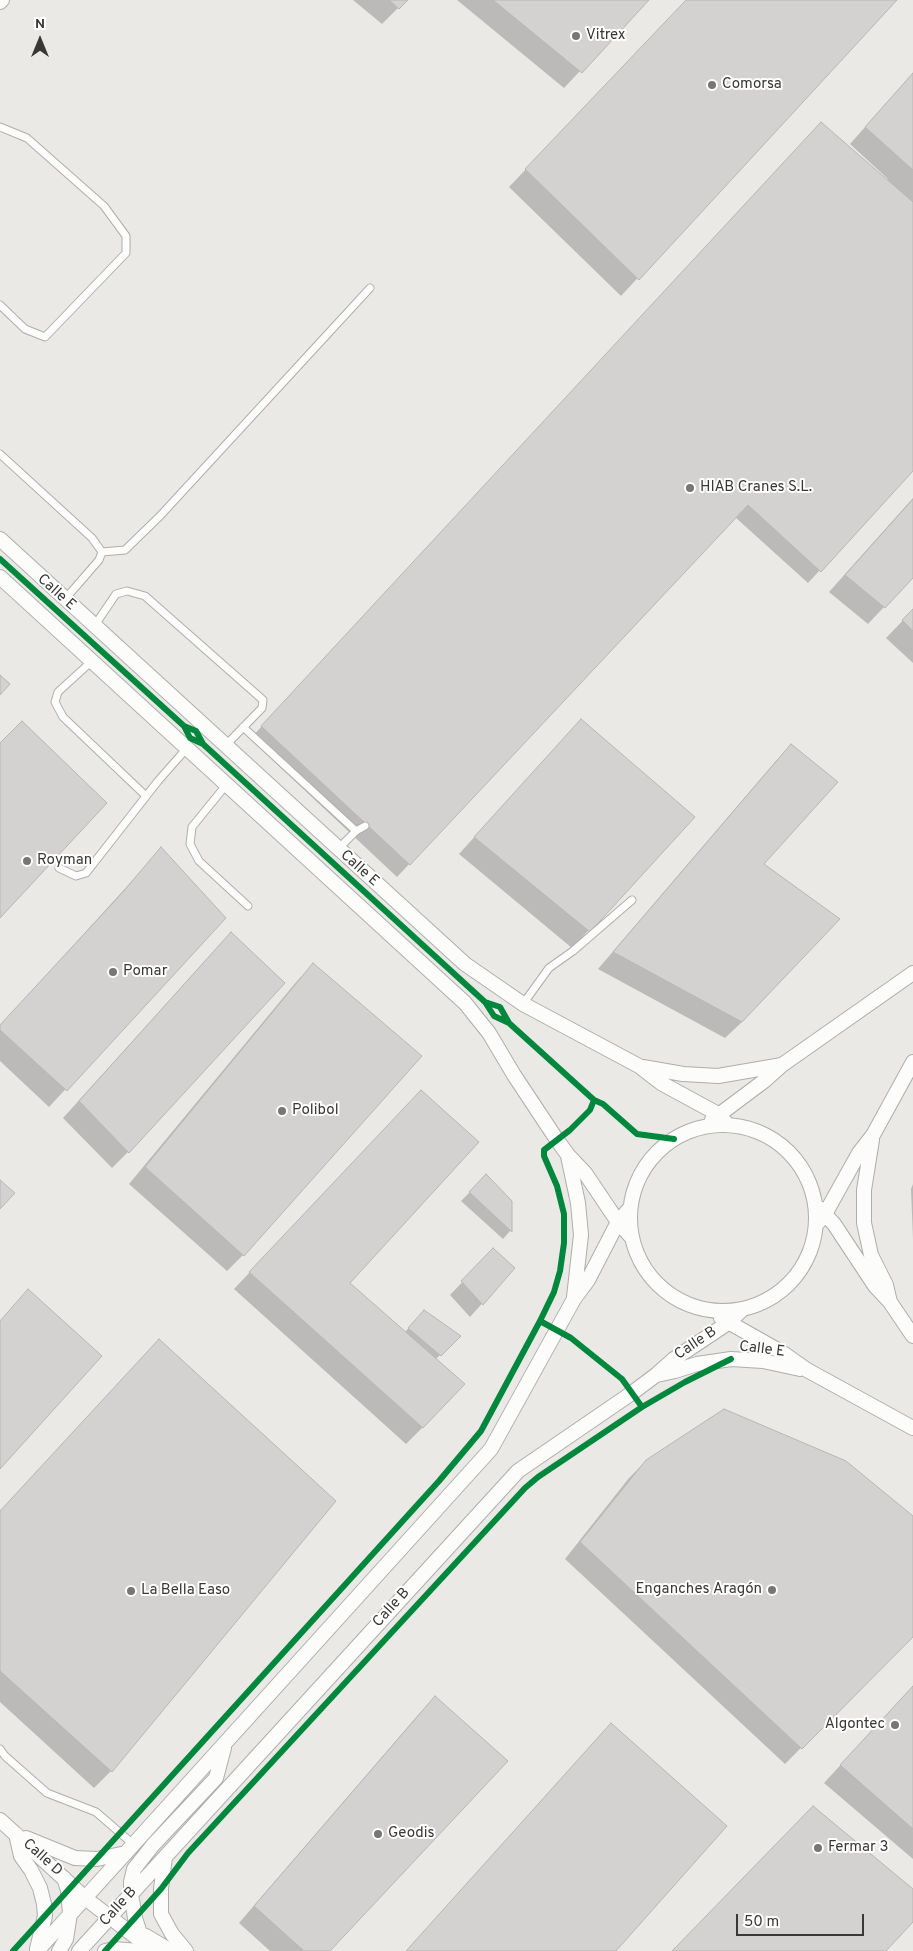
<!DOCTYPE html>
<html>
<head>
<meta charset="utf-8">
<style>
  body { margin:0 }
  #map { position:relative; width:913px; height:1951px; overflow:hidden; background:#eae9e6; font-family:Overpass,sans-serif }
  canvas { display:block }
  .north { position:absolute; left:15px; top:15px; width:50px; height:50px; -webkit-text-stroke:4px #fff; paint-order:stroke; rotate:0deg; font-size:14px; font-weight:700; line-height:20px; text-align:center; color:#393836 }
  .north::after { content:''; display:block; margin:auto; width:18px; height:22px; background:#393836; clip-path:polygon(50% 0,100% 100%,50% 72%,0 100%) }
  .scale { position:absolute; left:736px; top:1914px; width:128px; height:22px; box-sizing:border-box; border:2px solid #393836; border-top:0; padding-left:6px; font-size:15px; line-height:18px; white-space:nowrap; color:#393836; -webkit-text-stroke:4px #fff; paint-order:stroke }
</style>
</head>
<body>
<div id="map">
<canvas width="913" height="1951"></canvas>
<div class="north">N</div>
<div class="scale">50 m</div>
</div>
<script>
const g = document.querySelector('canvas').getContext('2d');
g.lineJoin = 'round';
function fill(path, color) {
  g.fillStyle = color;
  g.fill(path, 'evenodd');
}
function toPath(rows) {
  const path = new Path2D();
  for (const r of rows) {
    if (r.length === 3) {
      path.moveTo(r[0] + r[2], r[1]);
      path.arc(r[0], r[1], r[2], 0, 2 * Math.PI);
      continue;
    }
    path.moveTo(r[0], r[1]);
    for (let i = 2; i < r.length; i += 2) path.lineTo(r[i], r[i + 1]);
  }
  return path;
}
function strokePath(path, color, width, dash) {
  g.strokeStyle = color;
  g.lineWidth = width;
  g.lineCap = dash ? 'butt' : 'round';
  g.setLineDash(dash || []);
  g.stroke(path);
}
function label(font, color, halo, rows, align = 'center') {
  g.font = font + ' Overpass,sans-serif';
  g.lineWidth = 4;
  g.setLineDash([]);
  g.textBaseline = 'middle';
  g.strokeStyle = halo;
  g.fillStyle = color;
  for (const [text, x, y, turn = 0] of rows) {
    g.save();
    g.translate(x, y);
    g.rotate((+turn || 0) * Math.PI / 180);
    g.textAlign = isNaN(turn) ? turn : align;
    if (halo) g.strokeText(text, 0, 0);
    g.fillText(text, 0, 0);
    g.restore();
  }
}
fill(toPath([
  [353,0,406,0,382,24],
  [457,0,647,0,564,88],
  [687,0,895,0,621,296,509,187],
  [913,73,913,469,808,583,735,517,397,877,250,739,809,136,886,181,888,179,850,144],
  [913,498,913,576,868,624,829,592],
  [913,610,913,663,886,638],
  [565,737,694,817,572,948,459,854],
  [791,745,762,864,742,1022,725,1038,598,969,775,762],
  [161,849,224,918,49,1107,0,1061,0,1026],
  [215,950,128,1152,112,1168,63,1118],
  [313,965,243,1255,227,1271,129,1184,297,981],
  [405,1108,348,1283,404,1333,416,1320,459,1336,435,1360,423,1427,406,1444,234,1289],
  [486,1176,510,1201,510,1231,503,1239,461,1201],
  [913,1184,913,1239,911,1189],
  [493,1250,514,1268,470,1317,450,1295],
  [646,1461,913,1518,913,1635,785,1764,565,1559,629,1478],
  [335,1502,111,1771,94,1788,0,1702,0,1511],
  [913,1686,913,1859,824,1783],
  [435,1698,329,1951,270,1951,239,1923,419,1714]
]), '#0003');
const building = toPath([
  [389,0,408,0,399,9,389,0],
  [493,0,649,0,582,73,493,0],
  [686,0,897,0,639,280,525,169,686,0],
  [913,73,913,170,865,127,913,73],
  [821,122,913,202,913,471,821,572,748,505,410,865,261,726,821,122],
  [913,499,913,578,885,608,845,575,913,499],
  [913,609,913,631,902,620,913,609],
  [0,675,10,684,0,695,0,675],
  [581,719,695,817,590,932,474,837,581,719],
  [22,721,107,803,0,918,0,743,22,721],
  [791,744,838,782,764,864,840,919,742,1022,613,952,791,744],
  [161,847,226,918,67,1091,0,1030,0,1025,122,893,161,847],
  [231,932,285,983,129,1153,79,1101,231,932],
  [313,963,422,1056,244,1256,145,1167,313,963],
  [421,1090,479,1142,350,1283,465,1384,423,1428,249,1272,421,1090],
  [486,1174,512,1201,512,1232,469,1192,486,1174],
  [0,1180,15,1193,0,1209,0,1180],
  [493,1248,515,1268,483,1305,461,1281,493,1248],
  [28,1289,102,1356,0,1469,0,1321,28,1289],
  [424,1310,461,1336,441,1356,408,1328,424,1310],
  [159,1339,336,1501,112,1772,0,1671,0,1511,159,1339],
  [724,1409,846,1461,913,1516,913,1637,802,1749,580,1542,646,1460,724,1409],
  [913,1686,913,1829,840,1765,913,1686],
  [435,1696,508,1761,330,1951,304,1951,254,1906,435,1696],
  [611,1723,727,1826,616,1951,406,1951,611,1723],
  [813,1806,913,1889,913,1922,886,1951,672,1951,813,1806]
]);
fill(building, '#d4d2d0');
strokePath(building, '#b7b6b4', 1);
const lane = toPath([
  [0,127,27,138,104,206,126,236,126,253,45,337,25,329,0,305],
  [0,454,92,538,102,552],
  [102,552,125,550,160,516,370,288],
  [66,598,99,560,102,552],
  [95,625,116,594,127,591,145,596,263,700,262,708,226,745],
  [92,661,58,692,55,702,63,717,146,796],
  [243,727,356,831],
  [227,784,192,827,190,844,199,861,248,906],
  [339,848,356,831,365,826],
  [59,868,76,876,86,873,158,781,187,748],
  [523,1004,549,968,573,951,632,900],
  [0,1749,5,1756,47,1793,96,1812,133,1844]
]);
const street = toPath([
  [0,2,2,0],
  [0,539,465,964,523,1004,639,1066,661,1083,718,1114,728,1125],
  [0,577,465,1003,489,1033,514,1075,557,1140,568,1155,585,1173,618,1222,632,1238],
  [643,1067,683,1074,718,1076,782,1065],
  [712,1120,764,1081,782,1065,913,973],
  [723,1218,93],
  [872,1140,864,1190,864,1223,871,1255,886,1285,890,1302],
  [568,1156,578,1203,581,1235,574,1297],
  [819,1208,834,1224,875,1286,890,1302,913,1336],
  [816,1225,825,1214,859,1153,873,1135,913,1062],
  [721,1318,783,1353,807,1370,913,1428],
  [657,1375,675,1371,697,1364,731,1359,763,1361,800,1369],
  [0,1820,85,1898,154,1951],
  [16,1834,21,1856,31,1870,40,1888,44,1904,45,1916,37,1949],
  [26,1838,75,1858,97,1859,126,1853],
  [165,1857,161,1889,161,1914,172,1934,186,1951],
  [146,1936,171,1951],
  [143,1943,135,1918,131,1894,131,1882,134,1869,153,1845,216,1778,224,1748],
  [37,1951,491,1449,574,1299,588,1280,618,1222,630,1208],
  [59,1951,66,1939,70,1914,68,1890,64,1878],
  [79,1951,518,1471,632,1393,656,1375,674,1359,728,1323,743,1309],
  [105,1951,114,1949,139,1951]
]);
strokePath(lane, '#afaeab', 9);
strokePath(street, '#afaeab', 16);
strokePath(lane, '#fcfcfb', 7);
strokePath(street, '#fcfcfb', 14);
strokePath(toPath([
  [0,559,184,726,196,731,203,744],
  [184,726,190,738,203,744,485,1002,494,1016,509,1023],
  [485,1002,500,1007,509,1023,594,1100,603,1104,637,1134,674,1139],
  [540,1321,571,1338,622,1379,642,1407],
  [13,1951,439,1481,481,1431,540,1321,554,1292,560,1271,564,1243,564,1214,557,1186,544,1156,544,1150,570,1130,590,1110,594,1100],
  [105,1951,161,1889,188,1853,525,1488,538,1477,642,1407,685,1382,731,1359]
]), '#00873e', 6);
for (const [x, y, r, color] of [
  [576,36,5,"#777674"],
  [712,85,5,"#777674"],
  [690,488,5,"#777674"],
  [27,861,5,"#777674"],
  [113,972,5,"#777674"],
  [282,1111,5,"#777674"],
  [772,1590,5,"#777674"],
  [131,1591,5,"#777674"],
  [895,1725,5,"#777674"],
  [378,1834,5,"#777674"],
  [818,1848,5,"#777674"]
]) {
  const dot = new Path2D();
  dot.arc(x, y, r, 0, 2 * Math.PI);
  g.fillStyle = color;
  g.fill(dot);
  strokePath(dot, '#fff', 2);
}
label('15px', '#393836', '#fff', [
  ["Vitrex",586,36],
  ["Comorsa",722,85],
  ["HIAB Cranes S.L.",700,488],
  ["Royman",37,861],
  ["Pomar",123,972],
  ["Polibol",292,1111],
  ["Enganches Aragón",762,1590,"right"],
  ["La Bella Easo",141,1591],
  ["Algontec",885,1725,"right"],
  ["Geodis",388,1834],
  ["Fermar 3",828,1848]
], 'left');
label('15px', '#393836', '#fff', [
  ["Calle E",56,593,42],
  ["Calle E",359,869,42],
  ["Calle B",696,1344,-34],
  ["Calle E",762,1350,7],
  ["Calle B",392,1608,-48],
  ["Calle D",42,1858,42],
  ["Calle B",119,1907,-48]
]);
</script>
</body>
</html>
